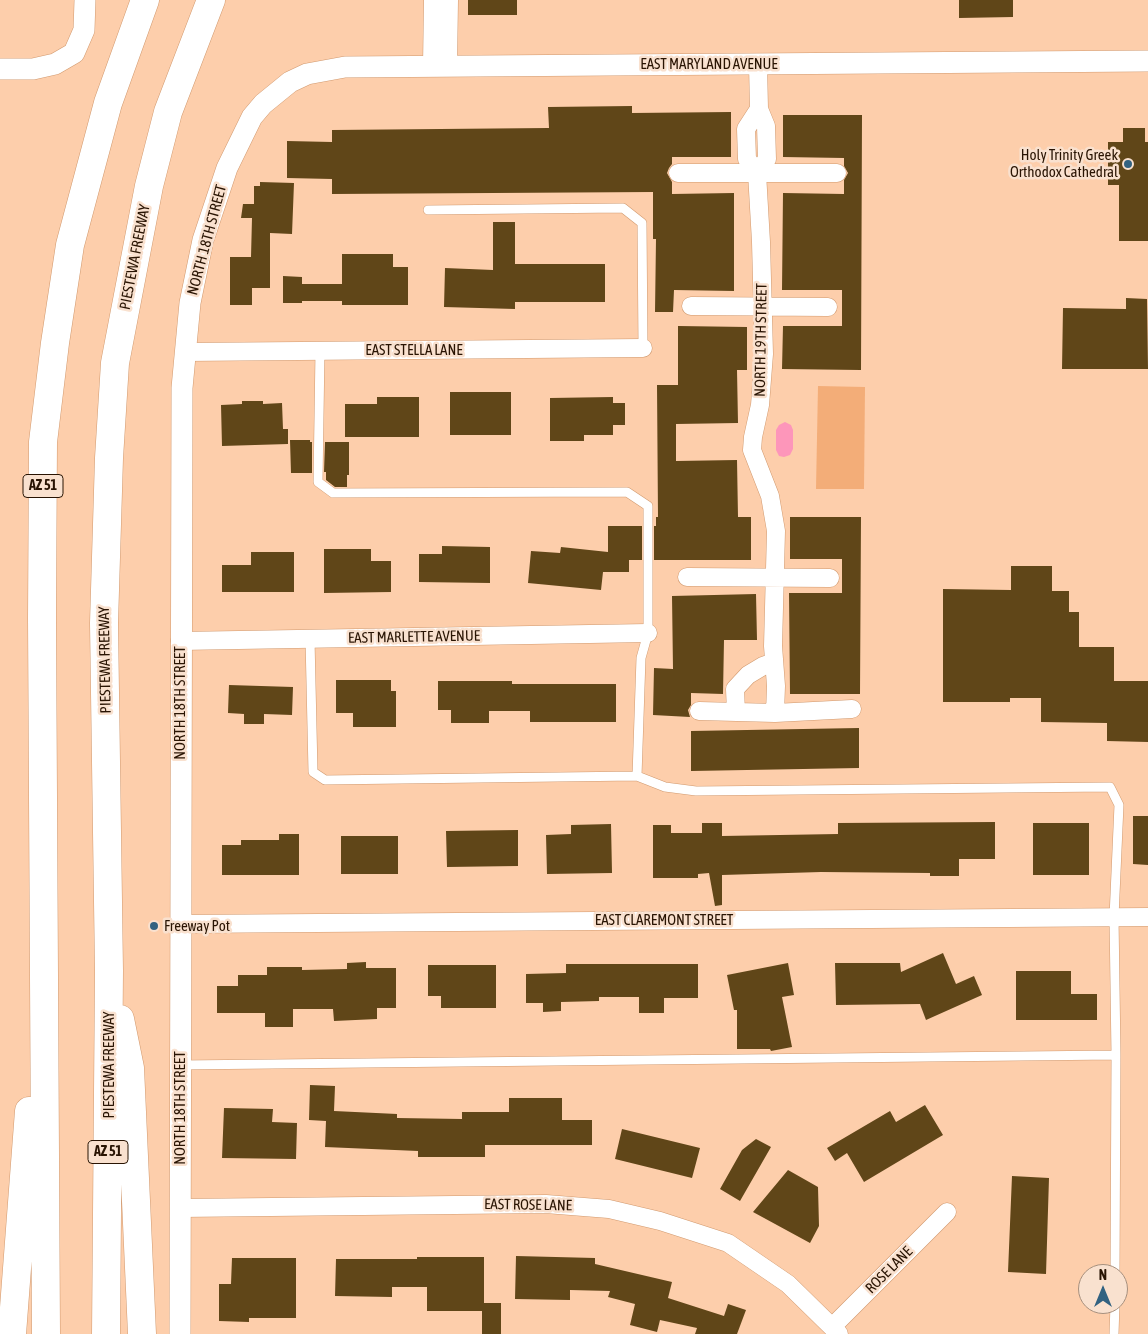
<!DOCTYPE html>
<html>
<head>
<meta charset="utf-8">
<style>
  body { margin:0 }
  #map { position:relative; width:1148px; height:1334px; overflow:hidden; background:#fdceab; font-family:"Asap Condensed",sans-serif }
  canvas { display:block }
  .north { position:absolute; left:1078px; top:1264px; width:50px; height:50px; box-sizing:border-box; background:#f9e1cf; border:1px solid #a68f7d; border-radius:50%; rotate:0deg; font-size:14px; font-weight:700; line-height:20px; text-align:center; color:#291403 }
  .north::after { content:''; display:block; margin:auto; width:18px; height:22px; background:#326281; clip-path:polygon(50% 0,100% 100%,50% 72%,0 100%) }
</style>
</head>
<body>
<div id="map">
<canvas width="1148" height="1334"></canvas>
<div class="north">N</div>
</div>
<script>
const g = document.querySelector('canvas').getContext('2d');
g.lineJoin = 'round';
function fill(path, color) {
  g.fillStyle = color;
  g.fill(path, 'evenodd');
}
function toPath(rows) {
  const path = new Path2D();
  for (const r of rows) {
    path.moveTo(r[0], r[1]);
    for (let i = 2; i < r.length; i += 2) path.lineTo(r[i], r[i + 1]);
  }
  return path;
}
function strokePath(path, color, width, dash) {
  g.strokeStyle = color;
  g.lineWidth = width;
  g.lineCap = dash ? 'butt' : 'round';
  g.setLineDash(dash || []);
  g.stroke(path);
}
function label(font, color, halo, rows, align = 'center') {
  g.font = font + ' "Asap Condensed",sans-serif';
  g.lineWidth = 5;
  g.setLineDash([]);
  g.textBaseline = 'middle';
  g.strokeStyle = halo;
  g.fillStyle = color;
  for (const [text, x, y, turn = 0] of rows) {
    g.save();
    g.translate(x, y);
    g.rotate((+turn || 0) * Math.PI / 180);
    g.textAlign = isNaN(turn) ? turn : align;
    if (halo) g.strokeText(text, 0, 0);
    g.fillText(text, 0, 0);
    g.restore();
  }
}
fill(toPath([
  [818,386,865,387,864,489,816,489]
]), '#f3ad78');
fill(toPath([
  [785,422,791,425,793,430,793,449,790,455,784,457,779,456,776,450,776,430,779,425]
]), '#fd96ba');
fill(toPath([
  [468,0,517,0,517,15,468,15],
  [959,0,1013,0,1013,17,959,18],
  [632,106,632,113,731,112,731,157,672,157,672,164,669,168,667,173,672,182,672,194,734,193,734,291,674,290,673,312,655,312,656,239,653,239,653,192,332,194,332,179,287,178,287,141,332,142,332,130,549,128,548,107],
  [783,115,862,115,861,370,782,369,783,326,842,326,842,290,782,290,783,193,844,194,844,180,848,173,844,166,844,158,783,157],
  [1123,128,1145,128,1145,142,1148,142,1148,241,1119,241,1119,185,1108,185,1108,142,1123,142],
  [260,182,294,183,292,234,270,233,270,288,252,288,252,305,230,305,230,257,251,257,252,218,241,218,243,204,254,204,254,186,260,186],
  [493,222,515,222,515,264,605,264,605,302,515,302,515,309,444,307,445,268,493,270],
  [342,254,393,254,393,267,408,267,408,305,342,305,342,301,302,301,302,303,283,303,283,276,302,277,302,284,342,284],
  [1126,298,1147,299,1148,369,1062,369,1063,308,1126,309],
  [678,326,747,327,747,370,737,370,738,423,676,424,676,461,737,460,738,517,751,517,751,560,654,560,654,526,656,526,656,517,658,517,657,385,678,385],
  [450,392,511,392,511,435,450,435],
  [377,397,419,397,419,437,345,437,345,404,377,404],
  [613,397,613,403,625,403,625,425,613,425,613,435,584,435,584,441,550,441,550,398],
  [242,401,263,401,263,404,282,403,283,429,288,429,288,444,222,446,221,405,242,404],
  [290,440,310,440,310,442,312,442,312,473,291,473],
  [325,442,349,442,349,475,347,475,347,487,335,487,326,480,326,472,324,472],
  [790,517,861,517,860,694,790,694,789,593,842,593,842,559,790,559],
  [608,526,642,526,642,560,629,560,629,572,603,572,601,590,528,583,531,551,560,553,561,547,608,552],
  [442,546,490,547,490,583,419,582,419,554,442,554],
  [324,549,371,549,371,561,391,561,391,592,324,593],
  [251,552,294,552,294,592,222,592,222,565,251,565],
  [1011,566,1052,566,1052,591,1069,591,1069,612,1079,612,1079,647,1114,647,1114,681,1148,681,1148,742,1107,741,1107,723,1041,722,1041,698,1010,698,1010,702,943,702,943,589,1011,590],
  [756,594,757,640,724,640,723,694,691,693,691,705,688,710,690,717,653,715,654,668,673,669,672,596],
  [336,680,391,680,391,691,396,691,396,727,353,727,353,713,336,713],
  [438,681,512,681,512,684,616,684,616,722,530,722,530,711,489,711,489,723,451,723,451,710,438,710],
  [229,685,293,687,292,715,264,714,264,724,244,724,244,714,228,713],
  [859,728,859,768,691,771,691,731],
  [1133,816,1148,816,1148,865,1133,864],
  [995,822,995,859,959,859,959,876,930,876,930,873,821,872,722,875,722,905,715,906,709,873,698,874,698,878,653,878,653,825,671,825,671,833,702,833,702,823,722,823,722,836,838,834,838,823],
  [1033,823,1089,823,1089,875,1033,875],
  [611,824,612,873,547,874,546,835,571,834,571,825],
  [518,830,518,866,447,867,446,831],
  [279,834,299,834,299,875,222,875,222,845,241,845,241,840,279,840],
  [341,836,398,836,398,874,341,874],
  [943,953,956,984,974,976,982,995,926,1020,920,1004,836,1005,835,963,900,963,901,972],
  [366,962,366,968,396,968,396,1008,377,1008,377,1019,334,1021,333,1009,293,1009,293,1027,265,1027,265,1013,217,1013,217,986,238,986,238,975,267,975,267,967,302,967,302,970,347,969,347,963],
  [788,963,794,995,782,997,792,1047,771,1051,770,1049,737,1049,737,1010,734,1010,727,975],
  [566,964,698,964,698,998,664,998,664,1013,639,1013,639,997,599,997,599,1001,561,1002,561,1011,543,1012,543,1003,526,1003,526,974,566,973],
  [428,965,496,965,496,1008,441,1008,441,996,428,996],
  [1016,971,1071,971,1071,994,1097,994,1097,1020,1016,1020],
  [310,1085,335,1086,334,1111,397,1114,397,1118,462,1119,462,1112,509,1112,509,1098,562,1098,562,1120,592,1120,592,1145,485,1145,485,1157,418,1157,418,1151,325,1147,326,1121,309,1120],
  [925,1105,943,1135,864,1182,847,1153,835,1161,827,1148,890,1111,896,1122],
  [224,1108,273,1109,272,1122,297,1123,296,1159,222,1158],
  [622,1129,700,1148,692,1178,615,1159],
  [756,1139,771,1147,740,1201,720,1189,742,1150],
  [788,1170,818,1187,819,1226,810,1243,753,1212],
  [1012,1176,1049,1178,1046,1274,1008,1272],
  [516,1256,595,1258,595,1264,672,1282,668,1298,724,1316,728,1304,746,1310,737,1334,695,1334,697,1328,660,1320,657,1332,630,1325,635,1304,608,1297,610,1291,570,1290,570,1300,515,1299],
  [417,1257,484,1257,484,1303,501,1303,501,1334,482,1334,482,1311,427,1311,427,1287,392,1287,392,1297,335,1296,336,1259,417,1259],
  [232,1258,296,1258,296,1318,249,1318,249,1322,219,1321,219,1284,231,1284]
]), '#604618');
const service = toPath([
  [428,210,623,208,642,223,643,348],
  [320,351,318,482,333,493,627,492,648,506,648,633,641,658,637,776],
  [310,639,313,772,325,780,637,776,665,787,696,791,1110,787,1119,805,1114,917,1116,1055,1115,1274],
  [180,1065,1116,1055],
  [1114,1334,1115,1304]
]);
const minor = toPath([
  [432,66,433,0],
  [448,66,449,0],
  [759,109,746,129,747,159,757,173,761,242,764,354,760,405,753,437,752,450,770,496,776,531,773,646,776,686,775,713],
  [678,173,837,173],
  [757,173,767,159,766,126,759,109,758,64],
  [691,306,828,307],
  [185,352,643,348],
  [687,577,830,578],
  [180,641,648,633],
  [699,711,775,713,852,709],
  [736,712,735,689,748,675,763,666,774,662],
  [180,924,1148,917],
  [180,1208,546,1204,609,1209,660,1221,728,1243,788,1284,839,1334],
  [832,1327,947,1212]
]);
const tertiary = toPath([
  [0,69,33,69,55,64,74,53,84,30,85,0],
  [180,1334,182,388,190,303,203,240,227,168,252,117,263,104,290,82,307,74,345,67,1148,61]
]);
const motorway = toPath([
  [120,1019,130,1068,142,1334],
  [12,1334,29,1111],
  [46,1334,42,618,43,442,55,343,70,245,108,103,145,0],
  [106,1334,109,971,104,623,109,458,115,363,149,186,168,112,211,0]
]);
strokePath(service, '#d1996e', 10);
strokePath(minor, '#d1996e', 19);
strokePath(tertiary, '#d1996e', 22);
strokePath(motorway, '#d1996e', 29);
strokePath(service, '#fff', 9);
strokePath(minor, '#fff', 18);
strokePath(tertiary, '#fff', 21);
strokePath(motorway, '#fff', 28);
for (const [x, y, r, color] of [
  [1128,164,5,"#326281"],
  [154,926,5,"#326281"]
]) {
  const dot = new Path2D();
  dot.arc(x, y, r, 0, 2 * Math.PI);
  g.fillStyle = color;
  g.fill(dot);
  strokePath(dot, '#f9e1cf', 2);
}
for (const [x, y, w] of [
  [43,486,40],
  [108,1152,40]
]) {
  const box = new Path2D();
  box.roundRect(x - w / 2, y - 11.5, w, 23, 4);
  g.fillStyle = '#f9e1cf';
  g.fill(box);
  strokePath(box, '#291403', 1);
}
label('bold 14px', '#291403', null, [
  ["AZ 51",43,486],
  ["AZ 51",108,1152]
]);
label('15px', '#291403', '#f9e1cf', [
  ["EAST MARYLAND AVENUE",709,64],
  ["NORTH 18TH STREET",207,240,-75],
  ["PIESTEWA FREEWAY",135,257,-79],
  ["NORTH 19TH STREET",761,340,-89],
  ["EAST STELLA LANE",414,350],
  ["EAST MARLETTE AVENUE",414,637,-1],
  ["PIESTEWA FREEWAY",105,660,-91],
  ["NORTH 18TH STREET",180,703,-90],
  ["EAST CLAREMONT STREET",664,920],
  ["PIESTEWA FREEWAY",109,1065,-90],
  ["NORTH 18TH STREET",180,1108,-90],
  ["EAST ROSE LANE",528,1205,1],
  ["ROSE LANE",889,1270,-45]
]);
label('15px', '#291403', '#f9e1cf', [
  ["Holy Trinity Greek",1118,155],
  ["Orthodox Cathedral",1118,172],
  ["Freeway Pot",164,926,"left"]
], 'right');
</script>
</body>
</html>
